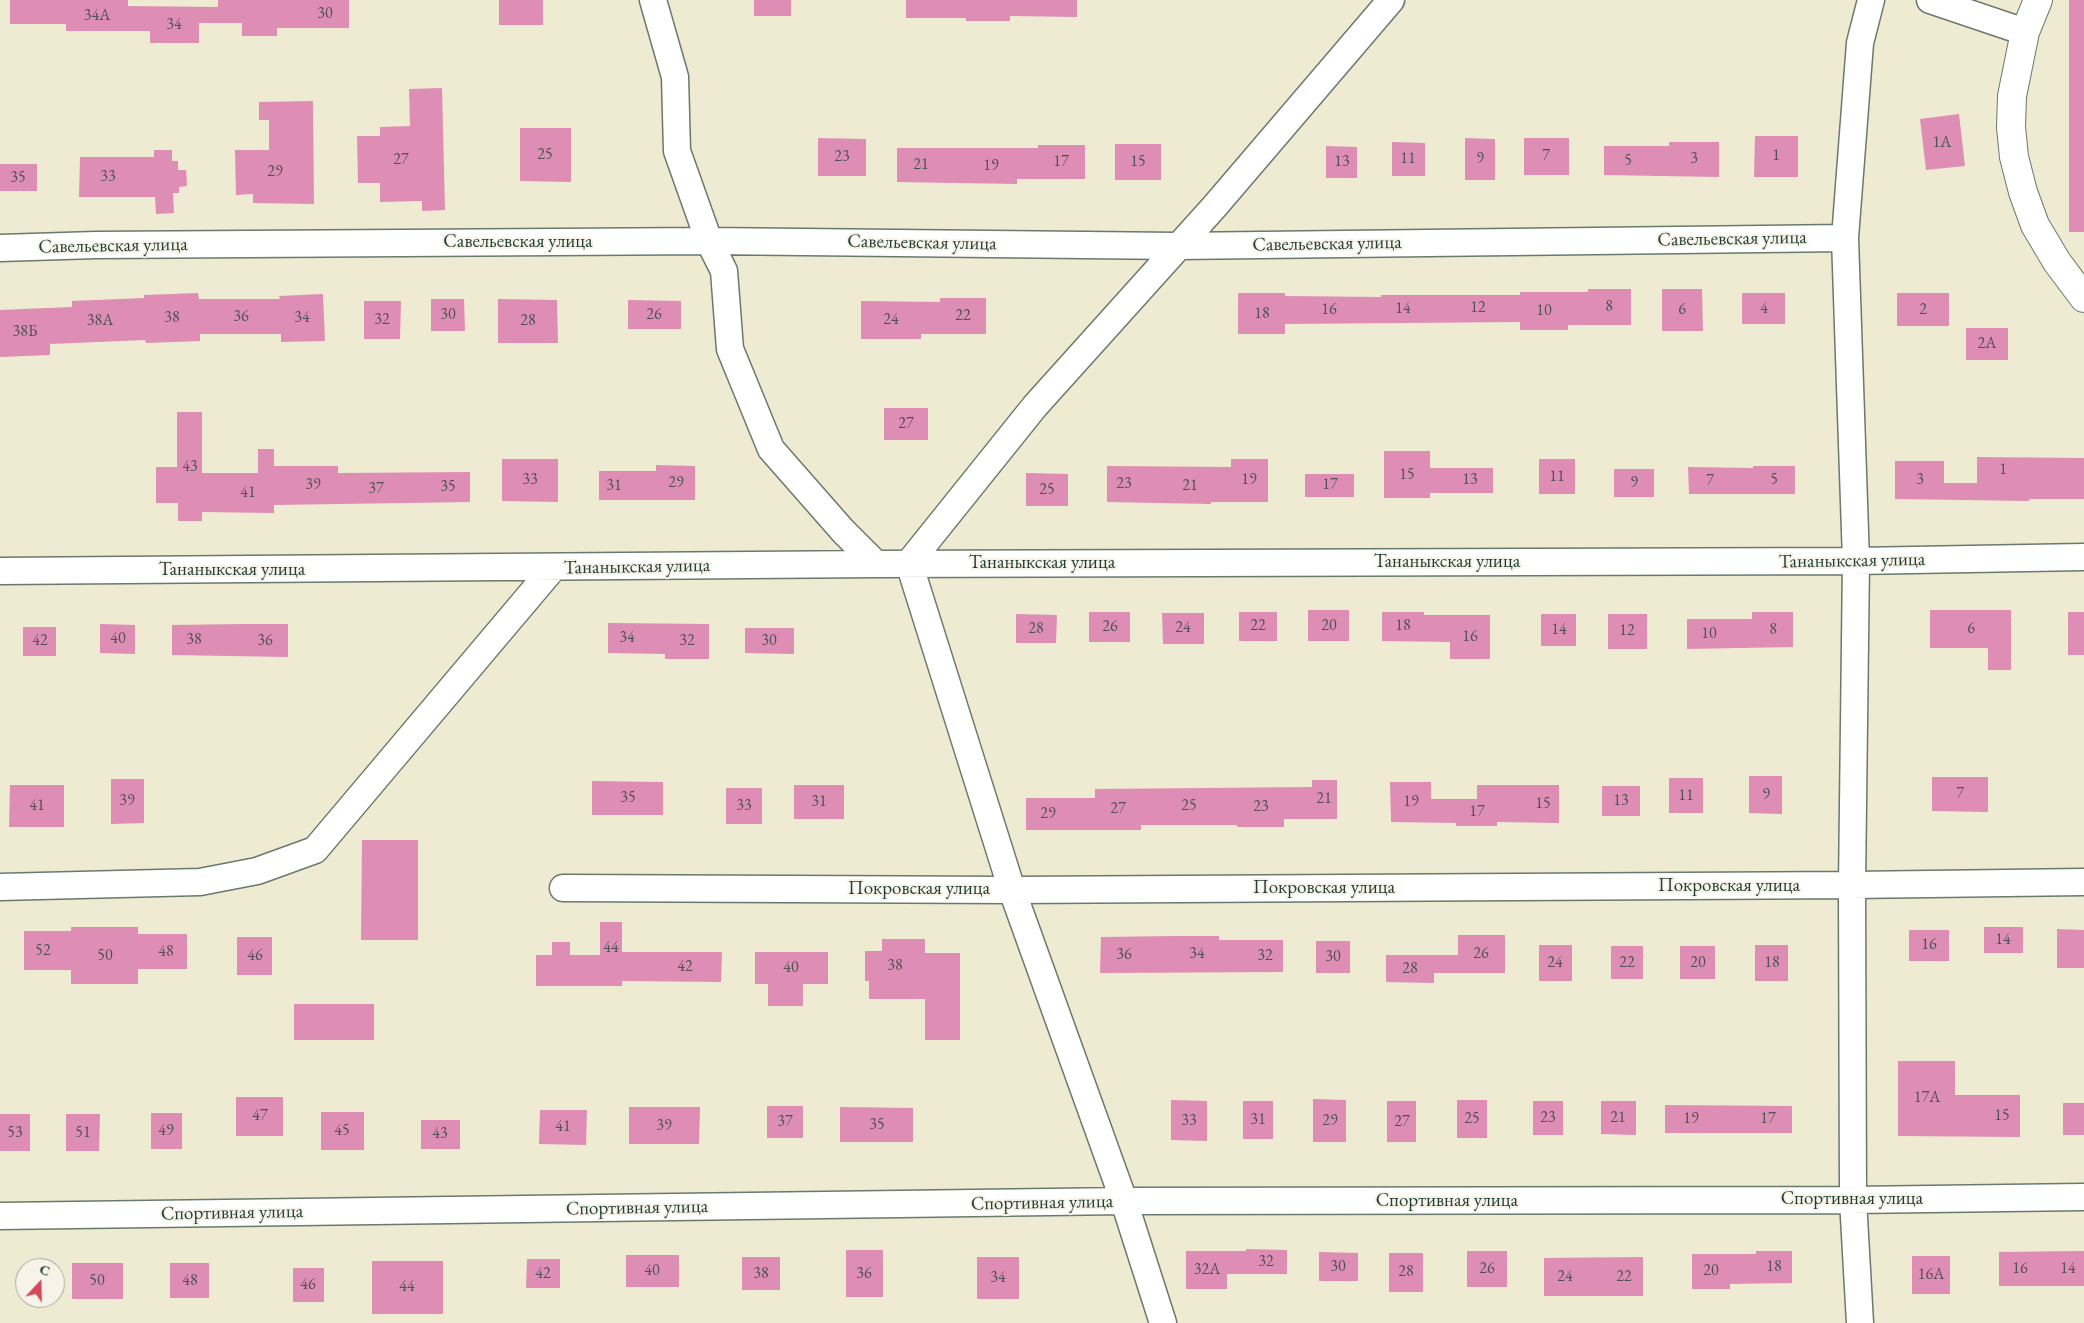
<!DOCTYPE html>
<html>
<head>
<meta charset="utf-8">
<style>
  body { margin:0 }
  #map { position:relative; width:2084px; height:1323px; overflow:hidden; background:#efead2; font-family:"EB Garamond",serif }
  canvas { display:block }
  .north { position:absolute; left:15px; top:1258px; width:50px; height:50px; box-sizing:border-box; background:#f7f3e8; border:1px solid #a1aaa0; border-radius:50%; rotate:21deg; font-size:14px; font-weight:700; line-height:20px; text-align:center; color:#1f3d34 }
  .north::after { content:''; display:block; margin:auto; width:18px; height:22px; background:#d1495b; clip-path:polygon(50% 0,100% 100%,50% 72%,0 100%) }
</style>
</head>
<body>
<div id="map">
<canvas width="2084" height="1323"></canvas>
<div class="north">С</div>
</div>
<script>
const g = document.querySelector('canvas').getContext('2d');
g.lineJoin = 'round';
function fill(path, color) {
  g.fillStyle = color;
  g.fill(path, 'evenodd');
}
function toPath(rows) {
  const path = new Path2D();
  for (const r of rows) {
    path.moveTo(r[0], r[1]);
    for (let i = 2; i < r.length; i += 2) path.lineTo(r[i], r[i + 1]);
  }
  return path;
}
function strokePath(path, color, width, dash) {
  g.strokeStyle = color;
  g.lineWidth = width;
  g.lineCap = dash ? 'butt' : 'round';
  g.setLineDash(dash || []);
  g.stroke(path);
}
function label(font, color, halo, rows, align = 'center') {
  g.font = font + ' "EB Garamond",serif';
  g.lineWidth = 4;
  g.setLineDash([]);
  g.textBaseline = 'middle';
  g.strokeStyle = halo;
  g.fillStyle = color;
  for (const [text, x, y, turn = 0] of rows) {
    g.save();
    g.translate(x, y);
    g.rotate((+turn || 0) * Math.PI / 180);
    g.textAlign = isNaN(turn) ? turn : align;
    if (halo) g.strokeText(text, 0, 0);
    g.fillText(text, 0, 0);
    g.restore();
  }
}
fill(toPath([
  [10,0,128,0,128,6,218,7,218,0,349,0,349,28,277,28,277,36,242,36,242,23,199,23,199,43,150,43,150,31,66,31,66,24,10,24],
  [499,0,543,0,543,25,499,25],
  [754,0,791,0,791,16,754,16],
  [906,0,1077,0,1077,17,1010,16,1010,21,966,21,966,18,906,18],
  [2069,0,2084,0,2084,232,2069,232],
  [442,88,445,210,422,211,422,201,380,202,380,183,358,183,357,136,380,136,380,127,410,126,409,89],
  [313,101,314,204,253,203,253,194,236,195,235,150,269,150,269,120,259,120,259,102],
  [1959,114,1965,166,1926,170,1920,119],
  [520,128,571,128,571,182,520,181],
  [1755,136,1798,136,1798,177,1754,177],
  [818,138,866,139,866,176,818,176],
  [1465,138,1495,139,1495,180,1465,180],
  [1524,138,1569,138,1569,175,1524,175],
  [1392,142,1425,143,1425,176,1392,176],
  [1669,142,1719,142,1719,177,1604,175,1604,146,1669,146],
  [1115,144,1161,144,1161,180,1115,180],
  [1038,145,1085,145,1085,179,1017,179,1017,184,897,182,897,148,1038,148],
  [1326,146,1357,147,1357,178,1326,178],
  [154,150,172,150,172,161,178,161,178,170,186,170,187,186,179,187,179,193,173,193,174,213,156,214,155,197,79,197,80,157,154,157],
  [0,164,37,164,37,191,0,191],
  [1588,289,1631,289,1631,325,1568,325,1568,330,1520,330,1520,322,1285,324,1285,334,1238,334,1238,293,1285,293,1285,296,1381,297,1381,295,1520,295,1520,292,1588,292],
  [1662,289,1702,289,1703,331,1662,331],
  [198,293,199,299,280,299,279,296,323,294,325,341,281,342,281,334,200,334,200,341,146,343,145,340,50,344,50,355,0,357,0,310,72,307,72,301,144,298,144,295],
  [1742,293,1785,293,1785,324,1742,324],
  [1897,293,1949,293,1949,326,1897,326],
  [940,298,986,298,986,334,921,334,921,339,861,339,861,301,940,302],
  [431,299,464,299,465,331,431,331],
  [498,299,557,300,558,343,498,343],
  [628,300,681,301,681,329,628,329],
  [364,301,401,301,400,339,364,339],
  [1966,328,2008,328,2008,360,1966,360],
  [884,408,928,408,928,440,884,440],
  [177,412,202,412,202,473,258,473,258,449,274,449,274,466,338,466,338,473,470,472,470,502,274,505,274,513,202,512,202,521,178,521,178,503,156,503,156,467,177,467],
  [1384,451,1430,451,1430,468,1493,468,1493,493,1430,493,1430,498,1384,498],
  [1977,457,2084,458,2084,499,2029,499,2029,501,1895,499,1895,461,1944,461,1944,483,1977,483],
  [502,459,558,459,558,502,502,501],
  [1231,459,1268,459,1268,502,1211,502,1211,504,1107,502,1107,466,1231,467],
  [1539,459,1575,459,1575,494,1539,494],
  [656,465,695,466,695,500,599,500,599,471,656,471],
  [1753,466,1795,466,1795,494,1689,494,1688,467,1753,468],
  [1614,469,1654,469,1654,497,1614,497],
  [1026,473,1068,474,1068,506,1026,506],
  [1305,474,1354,474,1354,497,1305,497],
  [1308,610,1349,610,1349,641,1308,641],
  [1930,610,2011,610,2011,670,1988,670,1988,648,1930,648],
  [1089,612,1130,612,1130,642,1089,642],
  [1239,612,1277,612,1277,641,1239,641],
  [1382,612,1424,612,1424,615,1490,615,1490,659,1450,659,1450,642,1382,641],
  [1752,612,1793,612,1793,647,1687,649,1687,619,1752,619],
  [2068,612,2084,612,2084,655,2068,655],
  [1162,613,1204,613,1204,644,1163,644],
  [1016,614,1057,615,1056,643,1016,643],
  [1541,614,1576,614,1576,646,1541,646],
  [1608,614,1647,614,1647,649,1608,649],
  [608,623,709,624,709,659,665,659,665,654,608,653],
  [100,624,135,625,135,654,100,653],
  [243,624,288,624,288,657,172,655,172,625],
  [23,627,56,627,56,656,23,656],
  [745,628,794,628,794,654,745,653],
  [1749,776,1782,776,1782,814,1749,813],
  [1932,777,1988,777,1988,812,1932,811],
  [1669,778,1703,778,1703,813,1669,813],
  [111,779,144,779,144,823,111,824],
  [1312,780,1337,780,1337,819,1284,819,1284,827,1237,827,1237,825,1141,825,1141,830,1026,830,1026,798,1095,798,1095,789,1312,787],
  [592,781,663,782,663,815,592,815],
  [1390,782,1431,782,1431,799,1477,799,1477,785,1559,785,1559,823,1497,822,1497,826,1456,826,1456,823,1391,822],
  [10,785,64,785,64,827,9,827],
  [794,785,844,785,844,819,794,819],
  [1602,786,1640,786,1640,816,1602,816],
  [726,788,762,788,762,824,726,824],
  [362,840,418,840,418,940,361,940],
  [600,922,622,922,622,952,722,952,721,982,622,981,622,986,536,986,536,955,552,955,552,942,570,942,570,955,600,955],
  [71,927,138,927,138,934,187,934,187,969,138,969,138,984,71,984,71,970,24,970,24,931,71,931],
  [1984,927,2023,927,2023,953,1984,953],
  [2057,929,2084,930,2084,968,2057,968],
  [1909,930,1949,930,1949,961,1909,961],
  [1458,935,1505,935,1505,973,1434,973,1434,983,1386,982,1386,955,1458,955],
  [1175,936,1219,936,1219,940,1283,940,1283,972,1100,973,1101,937],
  [237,937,272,937,272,975,237,975],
  [882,939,925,939,925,953,960,953,960,1040,925,1040,925,999,869,999,869,981,865,981,865,951,882,951],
  [1316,941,1350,941,1350,973,1316,973],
  [1539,945,1572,945,1572,981,1539,981],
  [1755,945,1788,945,1788,981,1755,981],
  [1611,946,1643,946,1643,979,1611,979],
  [1680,946,1715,946,1715,979,1680,979],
  [755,952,828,952,828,984,803,984,803,1006,768,1006,768,984,755,984],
  [294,1004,374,1004,374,1040,294,1040],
  [1898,1061,1955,1061,1955,1095,2020,1095,2020,1137,1898,1136],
  [236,1097,283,1097,283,1136,236,1136],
  [1313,1099,1346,1100,1346,1142,1313,1142],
  [1171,1100,1207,1101,1207,1141,1171,1140],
  [1457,1100,1487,1100,1487,1138,1457,1138],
  [1243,1101,1273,1101,1273,1139,1243,1139],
  [1387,1101,1416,1101,1416,1142,1387,1142],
  [1533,1101,1563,1101,1563,1135,1533,1135],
  [1601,1101,1636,1101,1636,1135,1601,1134],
  [2063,1103,2084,1103,2084,1135,2063,1135],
  [1665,1105,1792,1106,1792,1133,1665,1133],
  [767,1106,803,1106,803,1138,767,1138],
  [629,1107,700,1107,699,1144,629,1144],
  [840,1107,913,1108,913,1142,840,1142],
  [540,1110,587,1110,586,1145,539,1144],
  [321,1112,364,1112,364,1150,321,1150],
  [151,1113,182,1113,182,1149,151,1149],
  [0,1114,30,1114,30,1151,0,1151],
  [66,1114,100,1114,99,1151,66,1151],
  [421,1120,460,1120,460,1149,421,1149],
  [1246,1249,1287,1250,1287,1274,1227,1274,1227,1289,1186,1289,1186,1251,1246,1251],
  [846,1250,883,1250,883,1297,846,1297],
  [1467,1251,1507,1251,1507,1287,1467,1287],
  [1756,1251,1792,1251,1792,1283,1730,1284,1730,1289,1692,1289,1692,1254,1756,1254],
  [2084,1251,2084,1286,1999,1286,1999,1252],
  [1319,1252,1358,1253,1358,1281,1319,1281],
  [1389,1253,1423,1253,1423,1292,1389,1292],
  [626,1255,679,1255,679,1287,626,1287],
  [1912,1256,1950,1256,1950,1294,1912,1294],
  [742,1257,780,1257,780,1290,742,1290],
  [977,1257,1019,1257,1019,1299,977,1299],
  [1643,1257,1643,1296,1544,1296,1544,1258],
  [527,1259,560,1259,560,1288,526,1288],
  [372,1261,443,1261,443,1314,372,1314],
  [72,1263,123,1263,123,1299,72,1299],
  [170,1263,209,1263,209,1298,170,1298],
  [293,1268,324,1268,324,1302,293,1302]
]), '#de8eb4');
const minor = toPath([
  [653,0,675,77,677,151,709,241,724,271,730,349,771,449,843,531,876,564],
  [1930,0,2025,32],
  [0,248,96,245,709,241,1178,246,1845,238],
  [0,571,876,564,1856,561,2084,557],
  [0,887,200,882,257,871,315,850,553,568],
  [563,888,1012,890,1852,885,2084,882],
  [0,1216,1124,1201,1853,1200,2084,1197],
  [1163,1323,1124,1201,1012,890,909,563,1035,406,1215,206,1391,0],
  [1860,1323,1853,1200,1852,885,1856,561,1845,238,1860,43,1871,0]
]);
const major = toPath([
  [2038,0,2025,32,2012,96,2011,127,2014,157,2023,192,2035,225,2057,262,2084,298]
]);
strokePath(minor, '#687a6b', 29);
strokePath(major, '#687a6b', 30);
strokePath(minor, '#fff', 26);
strokePath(major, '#fff', 28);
label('16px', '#4f5154', null, [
  ["30",325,14],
  ["34А",97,16],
  ["34",174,25],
  ["1А",1942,143],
  ["25",545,155],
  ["7",1546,156],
  ["1",1776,156],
  ["23",842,157],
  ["11",1408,159],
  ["9",1480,159],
  ["3",1694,159],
  ["27",401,160],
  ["5",1628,161],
  ["17",1061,162],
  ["15",1138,162],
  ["13",1342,162],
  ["21",921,165],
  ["19",991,166],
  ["29",275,172],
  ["33",108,177],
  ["35",18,178],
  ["8",1609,307],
  ["12",1478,308],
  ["14",1403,309],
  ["4",1764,309],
  ["16",1329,310],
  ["6",1682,310],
  ["2",1923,310],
  ["10",1544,311],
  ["18",1262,314],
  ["30",448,315],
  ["26",654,315],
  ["22",963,316],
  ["36",241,317],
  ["38",172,318],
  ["34",302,318],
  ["32",382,320],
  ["24",891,320],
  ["38А",100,321],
  ["28",528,321],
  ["38Б",25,332],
  ["2А",1987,344],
  ["27",906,424],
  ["43",190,467],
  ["1",2003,470],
  ["15",1407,475],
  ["11",1557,477],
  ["33",530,480],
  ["19",1249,480],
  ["13",1470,480],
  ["5",1774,480],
  ["3",1920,480],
  ["7",1710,481],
  ["29",676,483],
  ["9",1634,483],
  ["23",1124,484],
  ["39",313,485],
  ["17",1330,485],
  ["31",614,486],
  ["21",1190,486],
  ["35",448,487],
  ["37",376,489],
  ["25",1047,490],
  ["41",248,493],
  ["22",1258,626],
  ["20",1329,626],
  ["18",1403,626],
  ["26",1110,627],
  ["24",1183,628],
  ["28",1036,629],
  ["6",1971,629],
  ["14",1559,630],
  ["8",1773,630],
  ["12",1627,631],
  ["10",1709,634],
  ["16",1470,637],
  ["34",627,638],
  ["40",118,639],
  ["38",194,640],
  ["42",40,641],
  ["36",265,641],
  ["32",687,641],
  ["30",769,641],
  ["7",1960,794],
  ["9",1766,795],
  ["11",1686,796],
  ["35",628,798],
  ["21",1324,799],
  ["39",127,801],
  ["13",1621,801],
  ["31",819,802],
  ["19",1411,802],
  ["15",1543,804],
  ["41",37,806],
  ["33",744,806],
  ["25",1189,806],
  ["23",1261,807],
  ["27",1118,809],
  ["17",1477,812],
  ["29",1048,814],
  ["14",2003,940],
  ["16",1929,945],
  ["44",611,948],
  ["52",43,951],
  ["48",166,952],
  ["34",1197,954],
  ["26",1481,954],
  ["36",1124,955],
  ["50",105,956],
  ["46",255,956],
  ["32",1265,956],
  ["30",1333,957],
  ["24",1555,963],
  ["22",1627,963],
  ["20",1698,963],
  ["18",1772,963],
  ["38",895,966],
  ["42",685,967],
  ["40",791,968],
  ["28",1410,969],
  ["17А",1927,1098],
  ["47",260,1116],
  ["15",2002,1116],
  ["23",1548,1118],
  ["21",1618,1118],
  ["25",1472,1119],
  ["19",1691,1119],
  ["17",1768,1119],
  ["31",1258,1120],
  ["33",1189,1121],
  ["29",1330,1121],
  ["37",785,1122],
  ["27",1402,1122],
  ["35",877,1125],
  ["39",664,1126],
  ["41",563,1127],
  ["49",166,1131],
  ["45",342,1131],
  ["53",15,1133],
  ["51",83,1133],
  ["43",440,1134],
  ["32",1266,1262],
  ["30",1338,1267],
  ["18",1774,1267],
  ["26",1487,1269],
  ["16",2020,1269],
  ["14",2068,1269],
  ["32А",1207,1270],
  ["40",652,1271],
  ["20",1711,1271],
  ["28",1406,1272],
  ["42",543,1274],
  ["38",761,1274],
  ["36",864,1274],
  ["16А",1931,1275],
  ["24",1565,1277],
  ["22",1624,1277],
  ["34",998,1278],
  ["50",97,1281],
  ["48",190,1281],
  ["46",308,1285],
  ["44",407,1287]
]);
label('19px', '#1f3d34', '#f7f3e8', [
  ["Савельевская улица",1732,239,-1],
  ["Савельевская улица",518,242],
  ["Савельевская улица",922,243,1],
  ["Савельевская улица",1327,244,-1],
  ["Савельевская улица",113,246,-1],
  ["Тананыкская улица",1852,561,-1],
  ["Тананыкская улица",1447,562],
  ["Тананыкская улица",1042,563],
  ["Тананыкская улица",637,567,-1],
  ["Тананыкская улица",232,570],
  ["Покровская улица",1729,886],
  ["Покровская улица",1324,888],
  ["Покровская улица",919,889],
  ["Спортивная улица",1852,1199],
  ["Спортивная улица",1447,1201],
  ["Спортивная улица",1042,1203,-1],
  ["Спортивная улица",637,1208,-1],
  ["Спортивная улица",232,1213,-1]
]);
</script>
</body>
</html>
